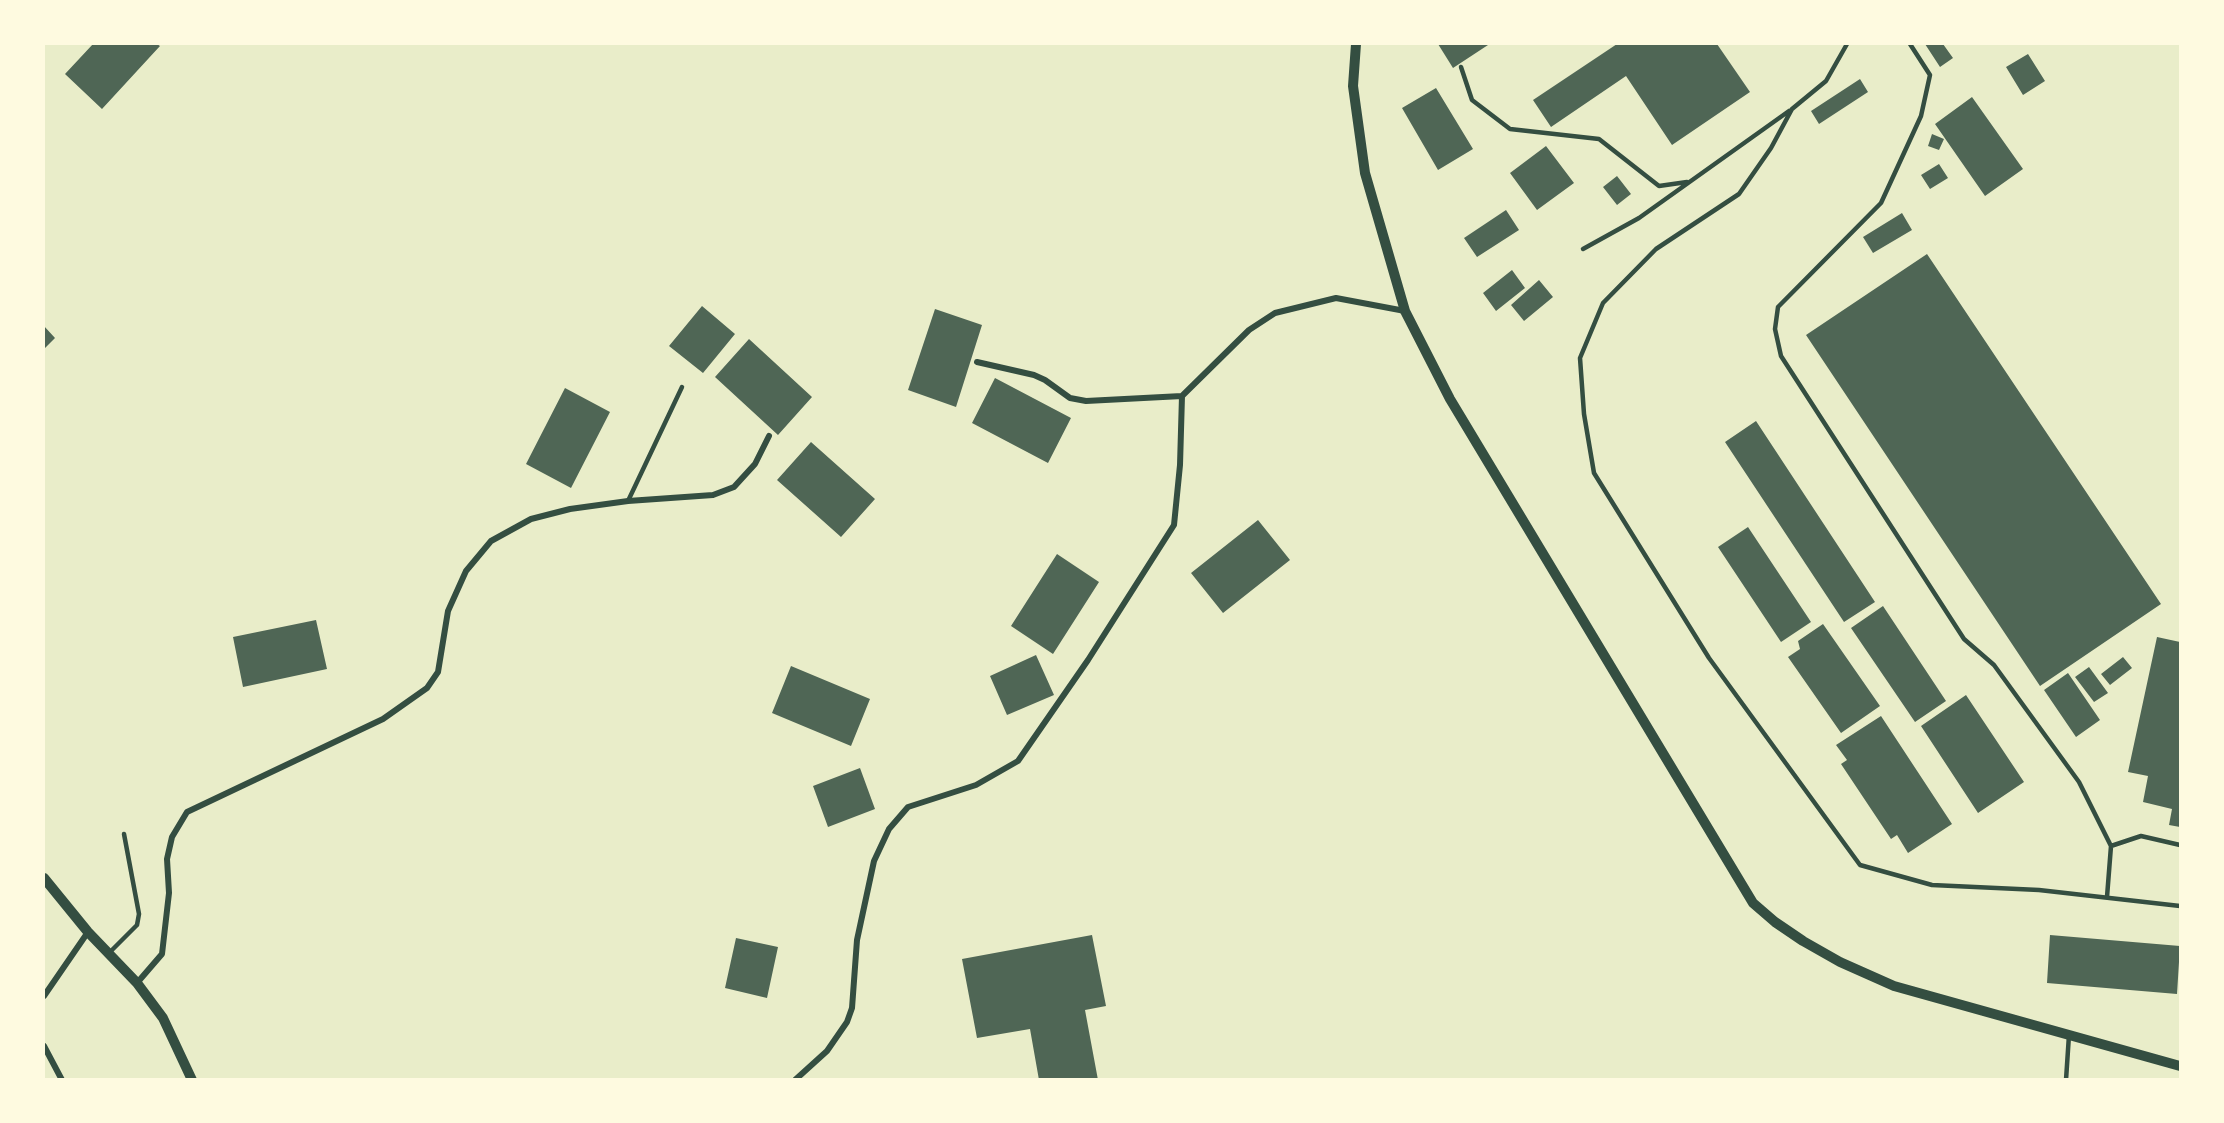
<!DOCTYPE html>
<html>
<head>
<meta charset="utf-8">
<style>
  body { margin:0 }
  #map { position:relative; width:2224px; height:1123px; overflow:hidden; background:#e9edc9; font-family:"Sofia Sans Condensed",sans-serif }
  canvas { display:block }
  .frame { position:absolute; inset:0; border:45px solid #fefae0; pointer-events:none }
</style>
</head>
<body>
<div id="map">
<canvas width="2224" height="1123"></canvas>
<div class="frame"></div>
</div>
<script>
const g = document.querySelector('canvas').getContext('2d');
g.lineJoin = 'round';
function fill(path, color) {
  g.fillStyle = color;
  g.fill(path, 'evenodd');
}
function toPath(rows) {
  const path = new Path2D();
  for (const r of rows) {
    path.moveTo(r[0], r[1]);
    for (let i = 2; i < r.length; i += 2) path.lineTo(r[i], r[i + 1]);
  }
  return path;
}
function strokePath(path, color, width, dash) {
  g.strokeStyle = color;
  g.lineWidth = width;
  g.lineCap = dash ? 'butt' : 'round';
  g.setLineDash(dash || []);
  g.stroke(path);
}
fill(toPath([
  [93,44,157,44,160,46,102,109,65,74],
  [1438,44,1487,44,1488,45,1453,68],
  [1617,44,1717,44,1750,92,1672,145,1626,76,1551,127,1533,100],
  [1925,44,1943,44,1953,58,1940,67],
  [2028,54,2045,81,2023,95,2006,67],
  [1860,79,1868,92,1819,124,1811,111],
  [1436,88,1473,149,1438,170,1402,108],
  [1972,97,2023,169,1985,196,1935,124],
  [1932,134,1944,139,1939,150,1928,146],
  [1546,146,1574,183,1537,210,1510,173],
  [1939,164,1948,178,1930,189,1921,175],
  [1617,176,1631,194,1617,205,1603,187],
  [1506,210,1519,230,1477,257,1464,238],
  [1902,213,1912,230,1873,253,1863,237],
  [1927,254,2161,604,2040,686,1806,335],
  [1512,270,1525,288,1496,311,1483,293],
  [1539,280,1553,297,1524,321,1511,305],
  [702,306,735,334,703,373,669,346],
  [935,309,982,325,956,407,908,390],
  [44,326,55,338,44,349],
  [749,339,812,397,778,435,715,377],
  [995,378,1071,418,1048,463,972,423],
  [565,388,610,412,571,488,526,464],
  [1756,421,1875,602,1844,622,1725,442],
  [811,442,875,499,841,537,777,480],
  [1258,520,1290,560,1223,613,1191,573],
  [1748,527,1811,622,1781,642,1718,547],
  [1057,554,1099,582,1053,654,1011,626],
  [1883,606,1946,701,1915,722,1851,628],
  [316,620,327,669,243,687,233,637],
  [1823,624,1880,706,1841,733,1788,657,1800,649,1798,641],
  [2157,637,2180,642,2180,827,2169,825,2172,809,2143,802,2148,776,2128,772],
  [1036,655,1054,695,1007,715,990,676],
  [2123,657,2132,668,2110,685,2101,674],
  [791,666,870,699,851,746,772,713],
  [2089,667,2108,693,2094,702,2075,677],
  [2068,673,2100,720,2076,737,2044,690],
  [1966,695,2024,782,1978,813,1921,726],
  [1881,716,1952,824,1908,853,1897,835,1891,839,1841,764,1847,760,1836,745],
  [860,768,875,809,828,827,813,786],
  [1092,935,1106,1006,1085,1010,1098,1080,1039,1080,1030,1029,977,1038,962,959],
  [2050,935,2180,946,2177,994,2047,983],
  [736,938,778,947,767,998,725,988]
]), '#4f6655');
strokePath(toPath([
  [1847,44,1826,81,1792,109,1771,148,1739,194,1656,249,1603,303,1580,358,1584,414,1594,473,1709,658,1860,865,1932,885,2039,890,2180,906],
  [1910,44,1930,75,1921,116,1881,203,1778,307,1775,329,1781,356,1964,639,1994,665,2079,782,2111,846,2107,897],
  [1461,67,1472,100,1510,129,1599,139,1659,186,1687,182],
  [1583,249,1639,218,1789,111],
  [628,501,682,387],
  [2111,846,2141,836,2180,845],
  [109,953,137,925,139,914,124,834],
  [2066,1080,2069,1035]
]), '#344e41', 4.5);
strokePath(toPath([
  [977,362,1034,375,1045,380,1070,398,1086,401,1182,396],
  [137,983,162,954,169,893,167,859,172,837,187,812,383,719,427,688,438,672,448,611,466,571,491,541,531,519,570,509,628,501,713,495,734,487,755,464,769,436],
  [44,996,88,932],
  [44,1046,62,1080],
  [795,1080,827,1051,847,1022,852,1008,857,940,874,861,889,829,908,807,976,785,1018,761,1088,660,1174,525,1180,465,1182,396,1249,330,1275,313,1336,298,1405,311]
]), '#344e41', 6);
strokePath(toPath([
  [1356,44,1353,86,1365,173,1405,311,1450,399,1753,903,1775,922,1803,941,1840,962,1894,986,2180,1066],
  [44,878,88,932,137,983,163,1018,192,1080]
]), '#344e41', 10);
</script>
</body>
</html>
